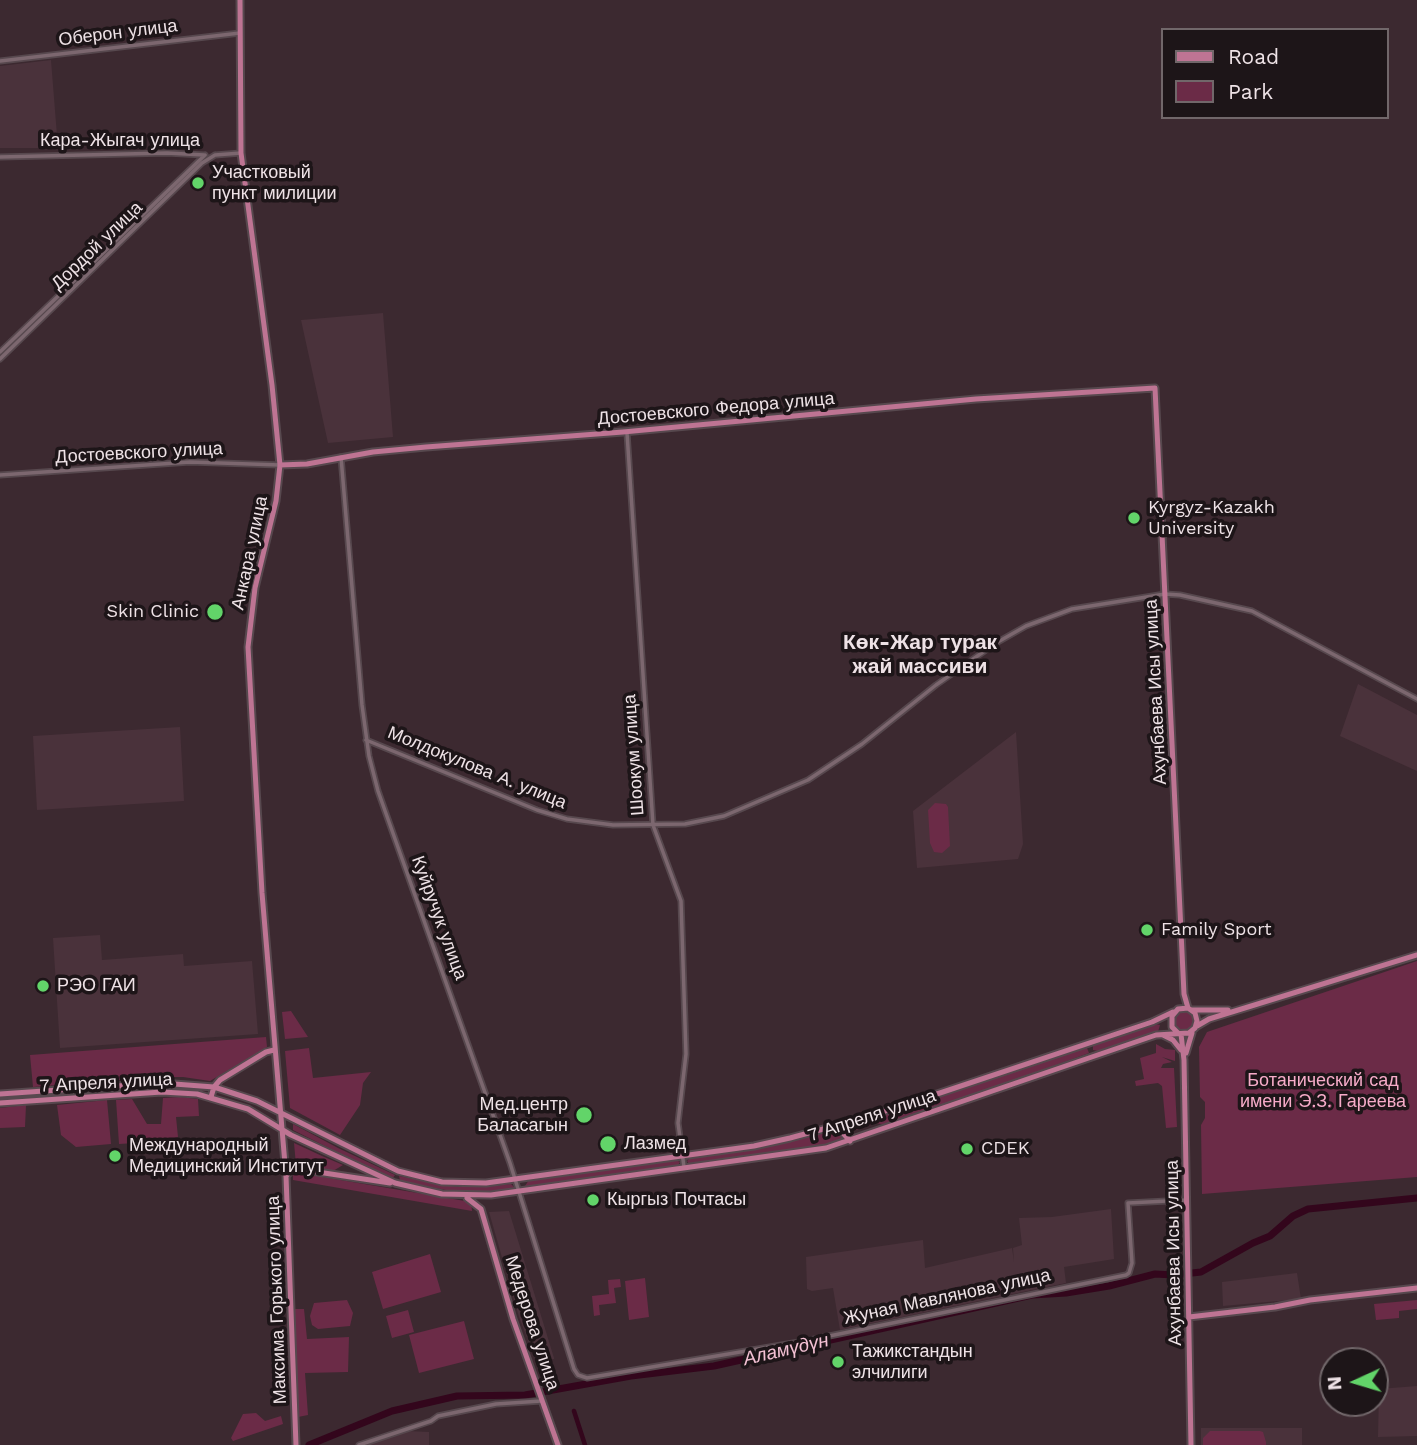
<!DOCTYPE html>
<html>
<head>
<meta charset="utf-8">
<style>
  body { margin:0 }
  #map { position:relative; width:1417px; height:1445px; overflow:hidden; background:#3c2930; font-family:"Work Sans",sans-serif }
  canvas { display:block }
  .legend { position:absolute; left:1161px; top:28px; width:228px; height:91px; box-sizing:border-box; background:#1d1518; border:2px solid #71676a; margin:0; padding:9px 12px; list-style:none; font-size:21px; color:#eee2e6 }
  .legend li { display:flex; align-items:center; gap:14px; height:35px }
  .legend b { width:35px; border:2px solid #71676a }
  .north { position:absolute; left:1319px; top:1347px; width:70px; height:70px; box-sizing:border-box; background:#1d1518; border:2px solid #71676a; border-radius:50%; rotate:266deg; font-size:19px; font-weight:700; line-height:28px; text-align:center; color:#eee2e6 }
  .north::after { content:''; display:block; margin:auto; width:24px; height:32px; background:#62d469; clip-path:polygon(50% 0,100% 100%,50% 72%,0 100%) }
</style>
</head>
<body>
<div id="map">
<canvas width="1417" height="1445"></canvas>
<ul class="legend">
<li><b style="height:9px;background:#be7493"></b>Road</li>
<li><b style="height:19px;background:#6b2b47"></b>Park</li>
</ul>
<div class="north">N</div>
</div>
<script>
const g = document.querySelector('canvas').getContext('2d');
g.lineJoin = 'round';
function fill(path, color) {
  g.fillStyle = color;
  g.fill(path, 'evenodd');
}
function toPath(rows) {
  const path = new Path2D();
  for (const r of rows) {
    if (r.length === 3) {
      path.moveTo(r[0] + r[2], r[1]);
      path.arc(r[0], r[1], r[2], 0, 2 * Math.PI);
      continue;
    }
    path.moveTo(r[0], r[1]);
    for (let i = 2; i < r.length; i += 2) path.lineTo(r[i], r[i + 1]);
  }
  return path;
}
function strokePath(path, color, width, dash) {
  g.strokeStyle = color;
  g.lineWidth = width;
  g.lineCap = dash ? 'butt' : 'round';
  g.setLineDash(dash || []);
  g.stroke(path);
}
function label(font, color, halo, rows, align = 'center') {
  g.font = font + ' "Work Sans",sans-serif';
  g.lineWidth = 7;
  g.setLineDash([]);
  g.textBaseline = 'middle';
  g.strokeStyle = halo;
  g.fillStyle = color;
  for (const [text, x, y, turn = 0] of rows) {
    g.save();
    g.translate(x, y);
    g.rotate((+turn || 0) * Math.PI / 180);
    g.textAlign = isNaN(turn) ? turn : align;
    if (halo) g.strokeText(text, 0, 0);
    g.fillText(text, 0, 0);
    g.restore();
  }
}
fill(toPath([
  [51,60,58,148,0,148,0,66],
  [383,313,393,437,328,443,301,320],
  [1358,684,1417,715,1417,771,1340,736],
  [180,727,184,801,37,810,33,736],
  [1016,732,1023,844,1018,859,917,868,913,811],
  [100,935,102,960,183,954,184,966,252,961,258,1034,60,1048,53,938],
  [1111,1209,1114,1259,1064,1267,1066,1283,840,1330,833,1288,812,1291,807,1289,806,1257,923,1240,925,1268,1012,1248,1014,1262,1013,1248,1022,1245,1019,1218,1052,1217],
  [509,1211,554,1358,554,1359,536,1361,519,1317,489,1212],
  [1297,1273,1301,1299,1223,1306,1222,1282],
  [1417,1386,1417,1436,1378,1437,1379,1389],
  [1201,1428,1302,1428,1302,1445,1201,1445],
  [407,1431,429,1432,429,1445,366,1445]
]), '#4a323b');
fill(toPath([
  [935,803,946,804,948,807,950,846,942,853,934,852,930,843,928,810],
  [1417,961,1417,1177,1202,1194,1201,1125,1205,1118,1205,1102,1200,1097,1199,1047,1207,1032],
  [291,1011,308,1037,285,1039,282,1012],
  [1184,1021,10],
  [1155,1024,1160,1025,1158,1032,1098,1051,1093,1050,1093,1045,1095,1043],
  [266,1037,267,1047,210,1081,183,1077,155,1077,33,1087,30,1055],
  [1156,1044,1165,1049,1175,1050,1175,1061,1162,1057,1172,1062,1163,1064,1161,1068,1174,1068,1177,1127,1166,1128,1162,1086,1158,1083,1136,1086,1135,1081,1144,1079,1140,1058,1156,1053],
  [309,1048,313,1078,371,1072,363,1083,360,1105,340,1135,290,1108,285,1051],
  [1082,1048,1087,1048,1089,1053,923,1113,886,1125,876,1123,850,1132,845,1129,846,1127],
  [157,1086,199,1088,210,1091,169,1088,34,1097,33,1094],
  [180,1097,198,1099,199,1116,176,1117,178,1137,168,1141,119,1144,116,1100,132,1099,147,1124,161,1124,163,1098],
  [107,1100,111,1144,76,1147,61,1135,57,1105],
  [26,1105,25,1127,0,1128,0,1108],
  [293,1124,338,1148,395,1175,392,1179,361,1164,293,1130],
  [836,1129,841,1131,841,1140,817,1147,700,1163,689,1164,687,1161,690,1158,758,1148],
  [294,1143,322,1156,343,1165,333,1171,296,1165],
  [676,1160,680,1162,677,1167,529,1187,525,1186,529,1180],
  [293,1172,471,1202,472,1211,293,1180],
  [399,1176,457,1187,486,1187,511,1184,515,1188,504,1192,461,1193,405,1182,400,1180],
  [430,1254,441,1292,383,1309,372,1272],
  [645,1278,649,1317,629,1320,625,1281],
  [620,1279,621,1287,614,1288,616,1303,599,1305,600,1315,594,1316,592,1296,609,1294,608,1280],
  [347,1300,353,1313,350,1326,318,1329,312,1325,310,1316,314,1303],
  [1417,1300,1417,1309,1399,1311,1399,1318,1376,1320,1374,1304],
  [294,1309,304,1309,307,1339,349,1337,348,1372,305,1373,308,1415,298,1417],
  [408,1310,414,1332,392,1338,386,1316],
  [464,1321,474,1359,419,1373,409,1335],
  [256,1413,265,1421,281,1416,283,1424,233,1441,231,1438,243,1414],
  [1210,1431,1260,1431,1263,1432,1266,1442,1266,1445,1203,1445,1203,1438]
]), '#6b2b47');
strokePath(toPath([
  [574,1411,585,1445]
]), '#33061c', 4.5);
strokePath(toPath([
  [309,1445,392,1411,457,1396,525,1395,631,1376,714,1366,1032,1295,1066,1293,1109,1286,1155,1274,1174,1275,1201,1272,1253,1243,1270,1236,1293,1216,1308,1209,1417,1198]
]), '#33061c', 7);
const minor = toPath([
  [0,61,240,33],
  [215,155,241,153],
  [0,157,167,153,204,155],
  [0,352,205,155],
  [0,359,202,163,215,155],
  [627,433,653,825,681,901,686,1054,678,1123,684,1167],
  [341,457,362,705,369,756,378,791,510,1163,574,1369,578,1375,587,1378,805,1341,1126,1275,1129,1273,1132,1263,1128,1203,1187,1200],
  [0,475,190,462,280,465],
  [366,740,537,810,567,819,613,825,685,824,724,816,808,780,862,744,936,685,996,643,1026,626,1072,609,1165,594,1180,595,1252,611,1417,699],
  [359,1445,431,1421,438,1416,496,1404,541,1401]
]);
const major = toPath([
  [240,0,241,153,272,385,280,465,276,501,255,588,248,647,262,893,286,1176,296,1445],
  [280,465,307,464,373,452,426,447,623,432,976,399,1155,388,1184,994,1188,1008],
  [1192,1010,1228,1010],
  [1197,1026,1209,1019,1417,955],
  [1181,1034,1184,1060,1191,1445],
  [1163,1035,1173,1040,1181,1050],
  [1186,1053,1192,1033],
  [0,1094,161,1083,214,1087,257,1101,398,1171,442,1182,486,1183,754,1146,790,1138,857,1120,925,1098,1152,1022,1173,1012],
  [211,1097,214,1087,220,1080,266,1052,274,1050],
  [0,1103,162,1092,197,1094,248,1109,291,1135,395,1183,442,1194,491,1195,826,1148,1156,1035,1189,1033,1195,1028,1197,1021,1195,1013,1188,1008,1178,1009,1172,1016,1172,1027,1178,1033],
  [845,1124,843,1133,850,1141],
  [286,1176,292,1169,298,1169,390,1183],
  [467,1198,481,1209,513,1319,558,1445],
  [1189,1317,1275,1307,1310,1300,1417,1288]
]);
strokePath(minor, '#57484e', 7);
strokePath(major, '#57484e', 9);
strokePath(minor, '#7c676f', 3.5);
strokePath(major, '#be7493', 5);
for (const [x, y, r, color] of [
  [198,183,7,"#62d469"],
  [1134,518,7,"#62d469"],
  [215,612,9,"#62d469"],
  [1147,930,7,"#62d469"],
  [43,986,7,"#62d469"],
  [584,1115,9,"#62d469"],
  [608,1144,9,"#62d469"],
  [967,1149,7,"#62d469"],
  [115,1156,7,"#62d469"],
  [593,1200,7,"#62d469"],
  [838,1362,7,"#62d469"]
]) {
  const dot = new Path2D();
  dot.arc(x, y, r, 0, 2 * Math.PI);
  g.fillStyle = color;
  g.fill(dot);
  strokePath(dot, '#1d1518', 2.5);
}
label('18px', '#eee2e6', '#1d1518', [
  ["Оберон улица",118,33,-7],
  ["Кара-Жыгач улица",120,141],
  ["Дордой улица",97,246,-44],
  ["Достоевского Федора улица",716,409,-5],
  ["Достоевского улица",139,453,-3],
  ["Анкара улица",250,553,-78],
  ["Ахунбаева Исы улица",1156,692,-93],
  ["Шоокум улица",634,755,-94],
  ["Молдокулова А. улица",477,768,22],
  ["Куйручук улица",439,918,70],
  ["7 Апреля улица",106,1083,-3],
  ["7 Апреля улица",872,1116,-18],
  ["Ахунбаева Исы улица",1174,1253,-91],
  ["Жуная Мавлянова улица",947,1297,-12],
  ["Максима Горького улица",277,1300,-92],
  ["Медерова улица",532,1323,72]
]);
label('18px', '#eee2e6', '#1d1518', [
  ["Участковый",212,173],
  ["пункт милиции",212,194],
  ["Kyrgyz-Kazakh",1148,508],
  ["University",1148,529],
  ["Skin Clinic",199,612,"right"],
  ["Family Sport",1161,930],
  ["РЭО ГАИ",57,986],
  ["Мед.центр",568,1105,"right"],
  ["Баласагын",568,1126,"right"],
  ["Лазмед",624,1144],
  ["Международный",129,1146],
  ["Медицинский Институт",129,1167],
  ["CDEK",981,1149],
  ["Кыргыз Почтасы",607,1200],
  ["Тажикстандын",852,1352],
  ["элчилиги",852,1373]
], 'left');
label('18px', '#f6abc8', '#1d1518', [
  ["Ботанический сад",1323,1081],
  ["имени Э.З. Гареева",1323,1102]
]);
label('italic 19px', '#f4c1d4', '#1d1518', [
  ["Аламүдүн",786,1350,-13]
]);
label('bold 21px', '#eee2e6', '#1d1518', [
  ["Көк-Жар турак",920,643],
  ["жай массиви",920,667]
]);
</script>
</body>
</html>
